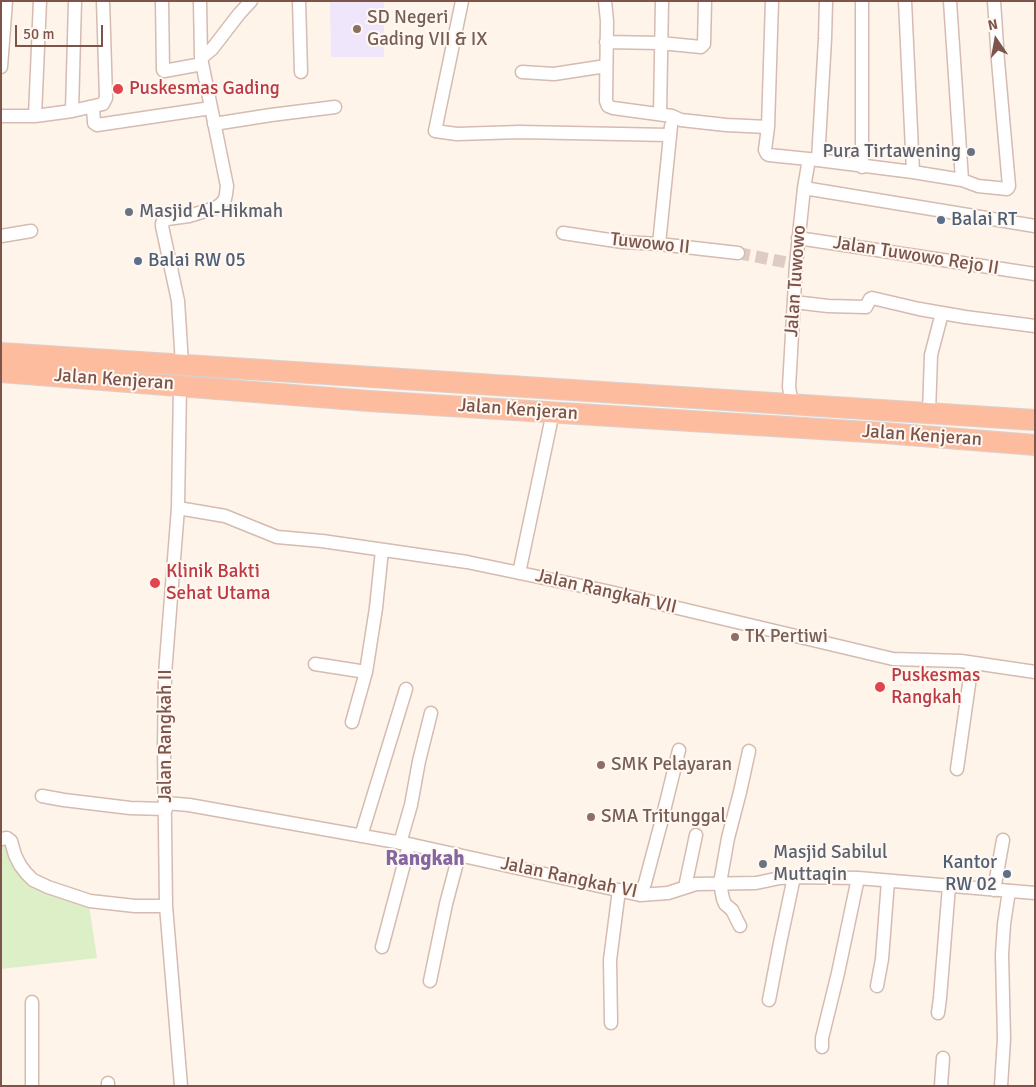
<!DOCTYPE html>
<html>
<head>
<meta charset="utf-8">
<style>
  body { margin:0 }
  #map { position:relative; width:1036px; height:1087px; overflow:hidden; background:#fef4ea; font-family:Signika,sans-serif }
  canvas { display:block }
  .frame { position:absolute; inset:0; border:2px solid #7d5449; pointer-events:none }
  .north { position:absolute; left:971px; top:15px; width:50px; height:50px; -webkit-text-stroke:4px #fff8f2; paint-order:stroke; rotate:348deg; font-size:14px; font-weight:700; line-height:20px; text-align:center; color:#7d5449 }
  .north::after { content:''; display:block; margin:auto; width:18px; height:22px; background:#7d5449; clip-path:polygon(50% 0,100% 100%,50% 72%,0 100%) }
  .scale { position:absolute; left:15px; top:25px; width:88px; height:22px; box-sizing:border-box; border:2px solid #7d5449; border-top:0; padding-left:6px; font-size:15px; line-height:18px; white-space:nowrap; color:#7d5449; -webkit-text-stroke:4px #fff8f2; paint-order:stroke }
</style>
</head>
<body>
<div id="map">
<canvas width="1036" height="1087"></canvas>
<div class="frame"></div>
<div class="north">N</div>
<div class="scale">50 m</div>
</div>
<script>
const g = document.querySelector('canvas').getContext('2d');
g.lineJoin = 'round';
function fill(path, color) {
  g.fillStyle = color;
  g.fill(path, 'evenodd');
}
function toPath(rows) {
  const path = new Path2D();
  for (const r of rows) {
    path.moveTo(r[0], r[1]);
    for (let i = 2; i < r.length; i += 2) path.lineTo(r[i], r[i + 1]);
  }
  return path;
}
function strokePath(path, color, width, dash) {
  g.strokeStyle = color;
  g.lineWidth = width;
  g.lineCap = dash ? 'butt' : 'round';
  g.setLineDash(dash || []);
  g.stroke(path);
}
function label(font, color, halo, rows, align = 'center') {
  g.font = font + ' Signika,sans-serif';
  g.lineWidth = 4;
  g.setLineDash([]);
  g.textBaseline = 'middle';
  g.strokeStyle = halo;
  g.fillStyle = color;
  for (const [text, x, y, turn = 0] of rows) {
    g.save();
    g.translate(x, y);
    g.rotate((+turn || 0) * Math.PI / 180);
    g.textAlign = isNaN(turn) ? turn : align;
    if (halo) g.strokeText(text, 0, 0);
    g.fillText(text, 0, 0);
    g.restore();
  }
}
fill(toPath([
  [330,1,384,1,384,57,331,57]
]), '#f0e6fb');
fill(toPath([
  [7,843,17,866,89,905,97,958,1,969,1,844]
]), '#dcefc6');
strokePath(toPath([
  [738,253,789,263]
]), '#deccc2', 12, [12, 6]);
const minor = toPath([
  [162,1,163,70,164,71,202,64],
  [299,1,301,72],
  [462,1,435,131,457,134,520,132,669,135],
  [605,1,607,21,606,101,608,106,613,108,672,116,681,120,726,125,768,127],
  [772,1,768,127,765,150,767,154,769,155,818,160,913,172,962,180,978,186,1007,189,1008,188,1009,186,998,61,994,1],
  [905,1,913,172],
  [950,1,962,180],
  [606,42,660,43,701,47,704,44,705,1],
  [201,58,212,49,239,14,251,1],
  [1,67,6,1],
  [522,72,554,74,606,66],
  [93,107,94,123,97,125,211,108],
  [72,111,75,1],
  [660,114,662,1],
  [1,116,35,116,72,111,103,104,106,98,103,1],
  [35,116,40,1],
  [214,124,271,115,335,107],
  [818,160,825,39,826,1],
  [862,167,862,1],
  [804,188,1035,226],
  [563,233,623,242,659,244,738,253],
  [1,236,31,231],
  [798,238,1035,274],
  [659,244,671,126],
  [794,302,828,306,866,307,870,299,872,298,919,309,965,317,1035,326],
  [182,364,178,301,162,226,162,223,167,219,189,216,215,208,221,204,225,199,226,194,227,186,201,58,200,1],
  [180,385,178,508,165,674,164,748,166,906,181,1086],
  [792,404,789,387,796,264,804,188,809,159],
  [929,413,931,355,942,313],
  [178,508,225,516,277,537,322,541,467,562,606,591,893,659,961,661,1035,672],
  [519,573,553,412],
  [315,664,366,672],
  [352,722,366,672,376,608,382,550],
  [957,769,972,663],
  [42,796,64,800,130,808,166,809],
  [165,803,189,805,413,845,640,895,668,893,696,884,756,883,780,878,794,877,858,878,1035,893],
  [361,836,406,689],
  [1,839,7,838,11,841,15,855,20,865,26,873,33,880,48,887,90,901,135,906,166,906],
  [400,843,411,805,419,761,431,713],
  [685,887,696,835],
  [994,890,1003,840],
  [640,895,645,883,661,823,679,750],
  [740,926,732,910,725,904,723,899,720,883,728,838,740,792,749,751],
  [382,947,409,845],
  [430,981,446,904,459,855],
  [877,986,882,959,888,881],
  [769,1000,780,943,794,877],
  [938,1013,940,998,949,886],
  [611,1023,610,960,619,890],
  [822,1047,822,1038,838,973,858,878],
  [108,1083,108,1086],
  [32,1086,32,1002],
  [941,1086,943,1058],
  [1001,1086,1004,1039,1002,954,1004,924,1009,891]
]);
const trunk = toPath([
  [1,353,1035,420],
  [1,372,369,401,884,433,1035,445]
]);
strokePath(minor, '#d5bbb0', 15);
strokePath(trunk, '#dbcfcc', 22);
strokePath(minor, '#fff', 12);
strokePath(trunk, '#febc9e', 20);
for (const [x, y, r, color] of [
  [357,29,5,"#8d6e63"],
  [118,89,6,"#e0444e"],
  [971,152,5,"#6b7280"],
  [129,212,5,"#6b7280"],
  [941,220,5,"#5c6f8a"],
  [138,261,5,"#5c6f8a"],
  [155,583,6,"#e0444e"],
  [735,637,5,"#8d6e63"],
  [880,687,6,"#e0444e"],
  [601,765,5,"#8d6e63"],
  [591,817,5,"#8d6e63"],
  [763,864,5,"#6b7280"],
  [1007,874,5,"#5c6f8a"]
]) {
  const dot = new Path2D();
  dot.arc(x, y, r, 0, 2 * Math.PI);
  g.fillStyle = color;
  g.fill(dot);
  strokePath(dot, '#fff8f2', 2);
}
label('19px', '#785e54', '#fff8f2', [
  ["SD Negeri",367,18],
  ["Gading VII & IX",367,40],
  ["TK Pertiwi",745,637],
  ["SMK Pelayaran",611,765],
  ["SMA Tritunggal",601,817]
], 'left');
label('19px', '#be3a42', '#fff8f2', [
  ["Puskesmas Gading",129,89],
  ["Klinik Bakti",166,572],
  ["Sehat Utama",166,594],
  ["Puskesmas",891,676],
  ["Rangkah",891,698]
], 'left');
label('19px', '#5b616d', '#fff8f2', [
  ["Pura Tirtawening",961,152,"right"],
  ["Masjid Al-Hikmah",139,212],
  ["Masjid Sabilul",773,853],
  ["Muttaqin",773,875]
], 'left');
label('19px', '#4e5e75', '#fff8f2', [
  ["Balai RT",951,220],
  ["Balai RW 05",148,261],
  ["Kantor",997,863,"right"],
  ["RW 02",997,885,"right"]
], 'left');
label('19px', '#7d5449', '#fff8f2', [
  ["Tuwowo II",650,244,6],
  ["Jalan Tuwowo Rejo II",916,256,9],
  ["Jalan Tuwowo",796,281,-86],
  ["Jalan Kenjeran",114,380,4],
  ["Jalan Kenjeran",518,410,4],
  ["Jalan Kenjeran",922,436,4],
  ["Jalan Rangkah VII",606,592,13],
  ["Jalan Rangkah II",166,736,-90],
  ["Jalan Rangkah VI",569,878,12]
]);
label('bold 21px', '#8466a0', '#fff8f2', [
  ["Rangkah",425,859]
]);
</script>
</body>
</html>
